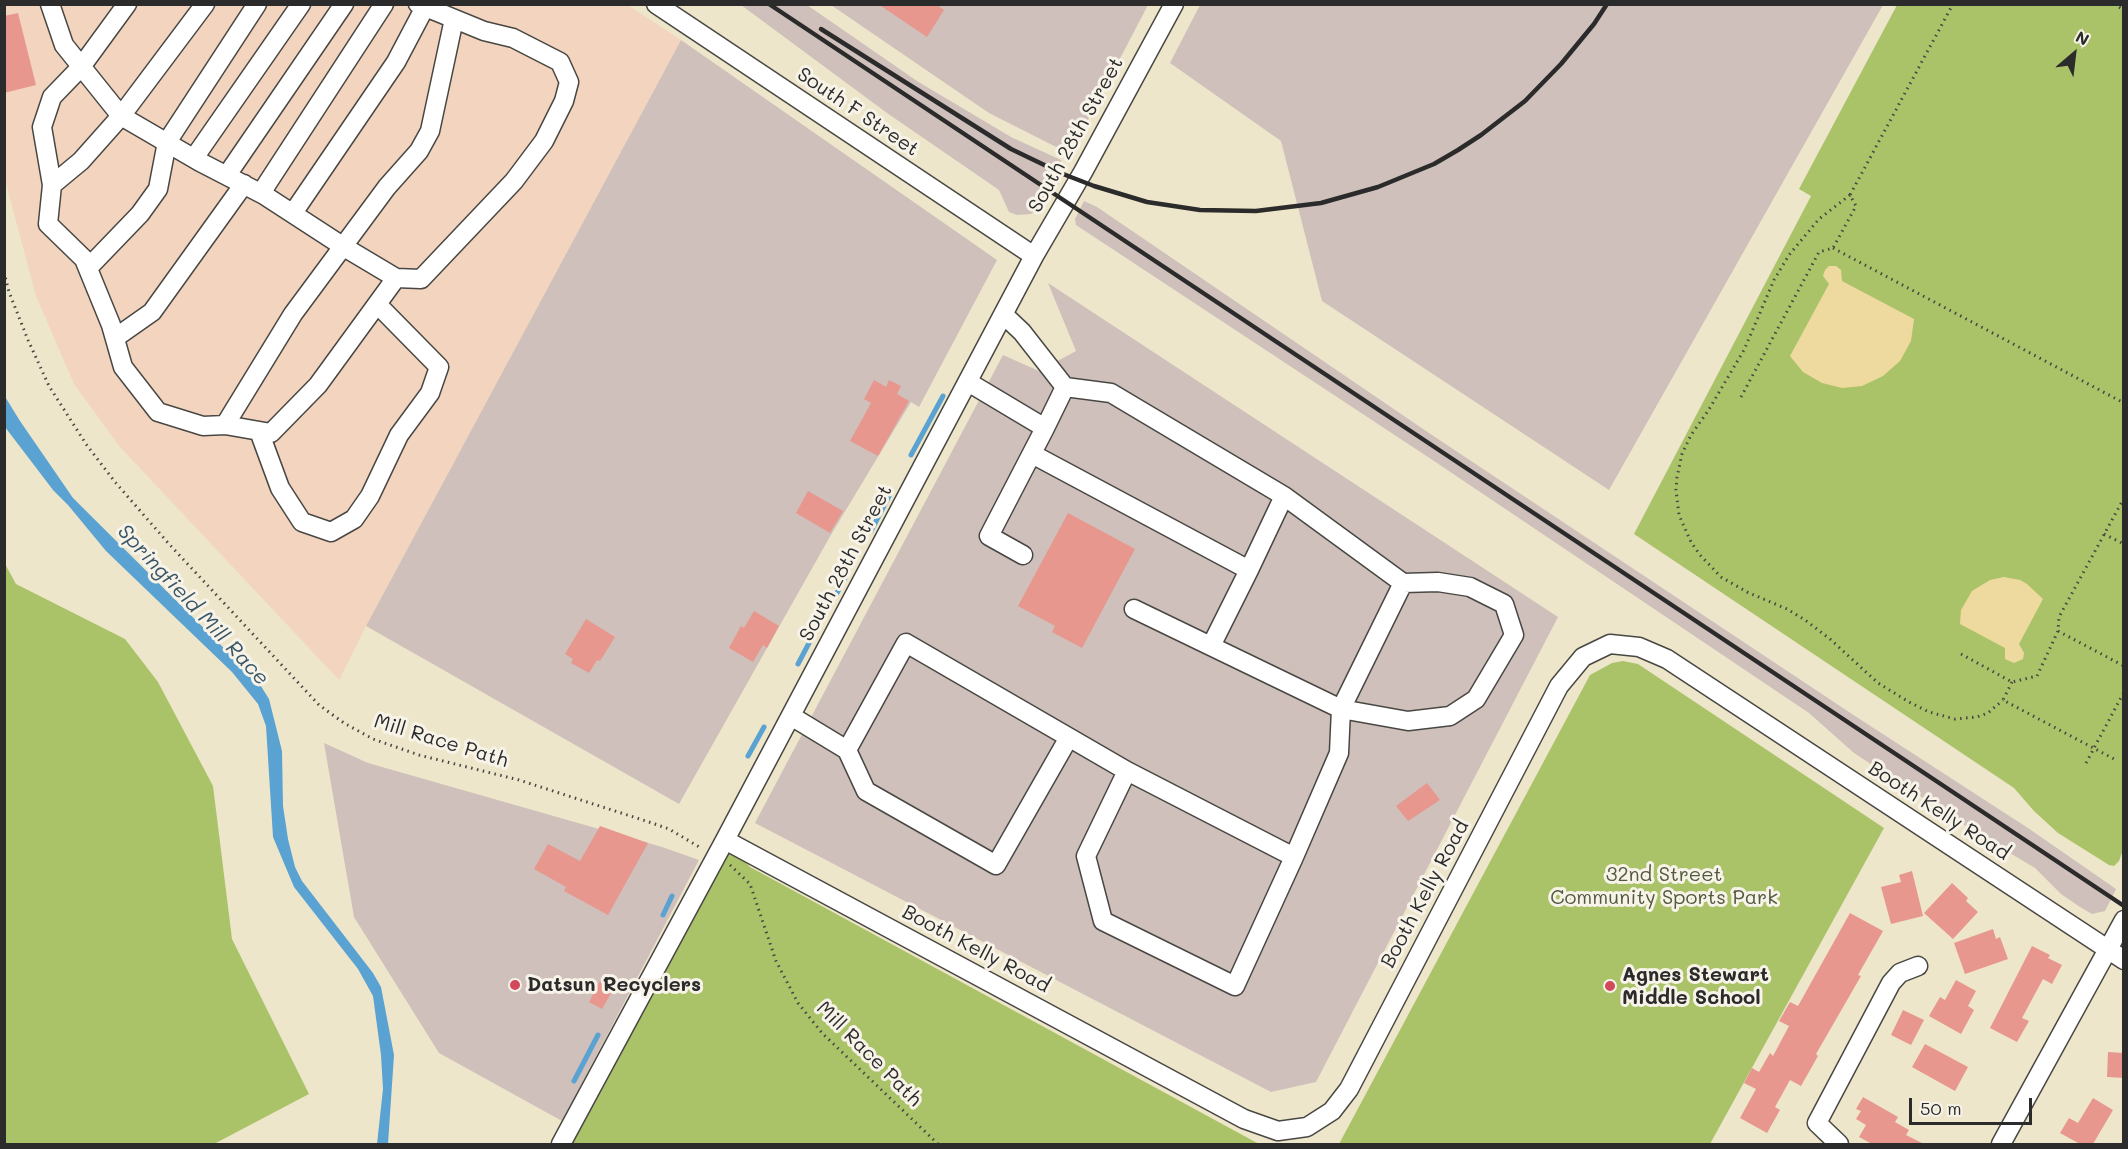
<!DOCTYPE html>
<html>
<head>
<meta charset="utf-8">
<style>
  body { margin:0 }
  #map { position:relative; width:2128px; height:1149px; overflow:hidden; background:#eee6ca; font-family:Mali,sans-serif }
  canvas { display:block }
  .frame { position:absolute; inset:0; border:6px solid #2b2b2b; pointer-events:none }
  .north { position:absolute; left:2044px; top:24px; width:60px; height:60px; -webkit-text-stroke:4px #f7f3e8; paint-order:stroke; rotate:28deg; font-size:16px; font-weight:700; line-height:24px; text-align:center; color:#2b2b2b }
  .north::after { content:''; display:block; margin:auto; width:21px; height:27px; background:#2b2b2b; clip-path:polygon(50% 0,100% 100%,50% 72%,0 100%) }
  .scale { position:absolute; left:1909px; top:1098px; width:123px; height:27px; box-sizing:border-box; border:3px solid #2b2b2b; border-top:0; padding-left:8px; font-size:18px; line-height:21px; white-space:nowrap; color:#2b2b2b; -webkit-text-stroke:4px #f7f3e8; paint-order:stroke }
</style>
</head>
<body>
<div id="map">
<canvas width="2128" height="1149"></canvas>
<div class="frame"></div>
<div class="north">N</div>
<div class="scale">50 m</div>
</div>
<script>
const g = document.querySelector('canvas').getContext('2d');
g.lineJoin = 'round';
function fill(path, color) {
  g.fillStyle = color;
  g.fill(path, 'evenodd');
}
function toPath(rows) {
  const path = new Path2D();
  for (const r of rows) {
    path.moveTo(r[0], r[1]);
    for (let i = 2; i < r.length; i += 2) path.lineTo(r[i], r[i + 1]);
  }
  return path;
}
function strokePath(path, color, width, dash) {
  g.strokeStyle = color;
  g.lineWidth = width;
  g.lineCap = dash ? 'butt' : 'round';
  g.setLineDash(dash || []);
  g.stroke(path);
}
function label(font, color, halo, rows, align = 'center') {
  g.font = font + ' Mali,sans-serif';
  g.lineWidth = 6;
  g.setLineDash([]);
  g.textBaseline = 'middle';
  g.strokeStyle = halo;
  g.fillStyle = color;
  for (const [text, x, y, turn = 0] of rows) {
    g.save();
    g.translate(x, y);
    g.rotate((+turn || 0) * Math.PI / 180);
    g.textAlign = isNaN(turn) ? turn : align;
    if (halo) g.strokeText(text, 0, 0);
    g.fillText(text, 0, 0);
    g.restore();
  }
}
fill(toPath([
  [4,5,628,5,681,40,366,626,339,680,120,447,74,384,36,296,5,180]
]), '#f3d4bf');
fill(toPath([
  [741,5,807,5,917,81,1011,137,1061,160,1061,180,1044,204,1031,214,1017,215,1009,212,999,190,887,113],
  [831,5,1148,5,1070,154,989,113],
  [1200,5,1200,4,1883,5,1609,490,1322,301,1281,141,1170,63],
  [681,40,997,260,919,407,911,402,832,533,679,804,366,626],
  [1084,201,1097,207,1429,433,1855,716,2028,828,2116,889,2105,911,2092,914,2080,907,2061,894,2035,868,1983,837,1854,753,1809,713,1431,459,1076,225,1075,219],
  [1048,283,1558,617,1316,1082,1271,1092,755,823,1003,355,1039,371,1076,351],
  [324,743,368,763,662,847,699,860,562,1121,439,1053,354,917]
]), '#cfc0bb');
fill(toPath([
  [1897,5,2123,5,2124,847,2119,861,2114,866,2109,865,2058,833,2034,811,2014,788,1634,534,1811,196,1799,189],
  [4,562,16,584,125,639,158,682,213,786,232,939,309,1094,214,1144,5,1144],
  [1623,661,1638,664,1884,828,1710,1144,1339,1144,1590,675,1612,663],
  [731,846,750,867,1259,1144,572,1144]
]), '#aac369');
fill(toPath([
  [1829,266,1836,266,1841,270,1842,281,1914,319,1911,341,1900,361,1883,376,1862,386,1842,388,1822,383,1803,372,1790,356,1829,284,1823,276,1825,270],
  [2004,577,2020,580,2027,584,2043,599,2019,644,2024,653,2023,659,2014,663,2005,659,2005,648,1960,624,1961,610,1972,591,1990,580]
]), '#eeda9e');
fill(toPath([
  [4,395,20,421,73,498,259,683,269,699,282,751,283,806,288,839,295,867,302,881,373,973,381,987,394,1055,388,1144,377,1144,383,1089,381,1055,373,996,358,969,294,887,273,837,266,726,258,704,232,672,106,551,68,505,53,490,5,427]
]), '#5aa2d1');
strokePath(toPath([
  [911,455,943,396],
  [871,531,889,496],
  [837,593,846,576],
  [798,664,809,643],
  [748,756,764,727],
  [663,915,672,896],
  [574,1081,598,1035]
]), '#5aa2d1', 5);
fill(toPath([
  [878,4,936,4,944,10,927,37],
  [18,13,36,85,4,93,4,16],
  [874,380,886,387,889,380,901,386,897,394,909,401,878,456,850,441,871,403,864,399],
  [808,491,843,511,830,533,796,513],
  [1068,513,1135,549,1082,648,1052,632,1055,626,1018,606],
  [754,611,779,626,767,648,763,645,753,662,729,648,741,626,744,628],
  [586,619,615,637,600,661,597,660,589,673,571,663,573,659,565,654],
  [1427,783,1440,800,1408,821,1396,806],
  [600,826,648,843,608,915,564,891,566,887,534,869,548,844,580,861],
  [1912,871,1923,916,1891,924,1881,887,1901,882,1899,875],
  [1952,883,1968,898,1966,901,1978,912,1953,939,1924,913],
  [1850,913,1883,931,1858,975,1861,976,1816,1054,1818,1056,1801,1086,1790,1080,1775,1107,1780,1110,1767,1133,1740,1118,1756,1089,1744,1083,1752,1068,1759,1072,1770,1053,1773,1056,1789,1026,1779,1021,1790,1002,1798,1006],
  [1993,929,1996,939,2000,937,2008,959,1965,974,1954,943],
  [2032,946,2050,955,2048,958,2062,965,2052,984,2043,979,2022,1018,2029,1021,2017,1042,1990,1028],
  [603,975,617,983,602,1009,589,1002],
  [1956,980,1976,991,1968,1006,1974,1010,1961,1034,1929,1016,1940,997,1945,1000],
  [1903,1010,1924,1020,1911,1045,1891,1035],
  [1925,1044,1968,1067,1955,1091,1912,1067],
  [2108,1052,2124,1053,2124,1078,2107,1077],
  [1863,1097,1898,1117,1895,1122,1909,1130,1906,1135,1924,1144,1872,1144,1859,1137,1866,1125,1856,1119,1861,1111,1856,1109],
  [2093,1098,2113,1110,2093,1144,2080,1144,2060,1133,2069,1118,2078,1123]
]), '#e7978d');
const minor = toPath([
  [50,4,64,45,121,116,200,162,264,195,344,247,396,278,421,279,514,181,544,141,564,101,569,82,560,62,513,38,484,31,418,4],
  [205,4,121,116,81,161,52,185,48,224,84,259,111,325,123,367,158,412,203,426,225,425,271,433,318,385,396,278],
  [656,4,1034,256],
  [194,158,301,4],
  [227,175,344,4],
  [52,185,42,127,52,97,81,67,127,4],
  [261,193,384,4],
  [293,213,396,62,425,7],
  [88,268,140,214,158,189,167,142,257,4],
  [1004,315,1022,332,1065,387,1111,393,1284,496,1403,583,1341,709,1134,609],
  [115,338,152,312,244,184],
  [968,382,1045,428,989,536,1023,555],
  [225,425,293,314,387,187,419,151,430,131,454,19],
  [1045,428,1065,387],
  [259,431,280,488,302,522,331,532,354,519,370,496,399,435,430,393,439,367,377,304],
  [1032,454,1249,570,1284,496],
  [1211,646,1249,570],
  [791,716,847,750],
  [1068,739,996,865,866,791,847,750,906,643,1127,771],
  [725,840,1244,1119,1278,1131,1307,1127,1332,1111,1349,1089,1559,686,1583,657,1610,644,1639,647,1667,659,2124,960],
  [1294,857,1127,771,1086,856,1103,921,1235,986,1294,857,1339,753,1341,709,1408,721,1450,716,1476,699,1514,635,1504,604,1470,587,1438,582,1403,583],
  [561,1144,725,840,1034,256,1083,172,1174,4],
  [1839,1144,1817,1123,1891,983,1900,973,1918,966],
  [2001,1144,2124,920]
]);
strokePath(minor, '#484743', 21);
strokePath(toPath([
  [2114,4,2124,10],
  [1850,195,1819,219,1789,255,1774,280,1744,350,1708,411,1691,435,1682,454,1677,477,1676,490,1679,515,1691,542,1700,555,1721,577,1747,592,1787,609,1805,620,1830,639,1878,683,1909,702,1929,712,1955,719,1977,717,1988,713,2003,700],
  [1833,248,2124,403],
  [4,272,9,292,28,340,49,386,86,444,115,482,169,544,319,705,344,723,373,739,419,755,519,780,649,822,669,829,701,848],
  [1741,397,1819,252,1833,248,1856,206,1850,195,1953,4],
  [2104,534,2124,544],
  [2058,631,2124,666],
  [1961,654,2012,682,2037,676,2058,631,2059,617,2124,498],
  [2012,682,2003,700,2116,760],
  [2086,763,2124,692],
  [730,865,750,884,776,961,798,1003,822,1033,938,1144]
]), '#484743', 3, [1.5, 4.5]);
strokePath(minor, '#fff', 18);
strokePath(toPath([
  [769,4,2124,906],
  [821,29,1011,149,1063,174,1094,186,1147,202,1200,210,1256,211,1321,203,1378,187,1434,164,1458,150,1481,135,1525,101,1561,64,1594,24,1607,4]
]), '#2b2b2b', 4.5);
for (const [x, y, r, color] of [
  [515,985,6,"#d1495b"],
  [1610,986,6,"#d1495b"]
]) {
  const dot = new Path2D();
  dot.arc(x, y, r, 0, 2 * Math.PI);
  g.fillStyle = color;
  g.fill(dot);
  strokePath(dot, '#f7f3e8', 2);
}
label('20px', '#2b2b2b', '#f7f3e8', [
  ["South F Street",858,112,34],
  ["South 28th Street",1076,135,-61],
  ["South 28th Street",846,563,-62],
  ["Mill Race Path",441,741,17],
  ["Booth Kelly Road",1939,811,33],
  ["Booth Kelly Road",1425,894,-62],
  ["Booth Kelly Road",976,949,28],
  ["Mill Race Path",869,1054,45]
]);
label('20px', '#51593e', '#f7f3e8', [
  ["32nd Street",1664,875],
  ["Community Sports Park",1664,898]
]);
label('bold 20px', '#2b2b2b', '#f7f3e8', [
  ["Agnes Stewart",1622,975],
  ["Middle School",1622,998],
  ["Datsun Recyclers",527,985]
], 'left');
label('italic 21px', '#3b5565', '#f7f3e8', [
  ["Springfield Mill Race",193,605,47]
]);
</script>
</body>
</html>
